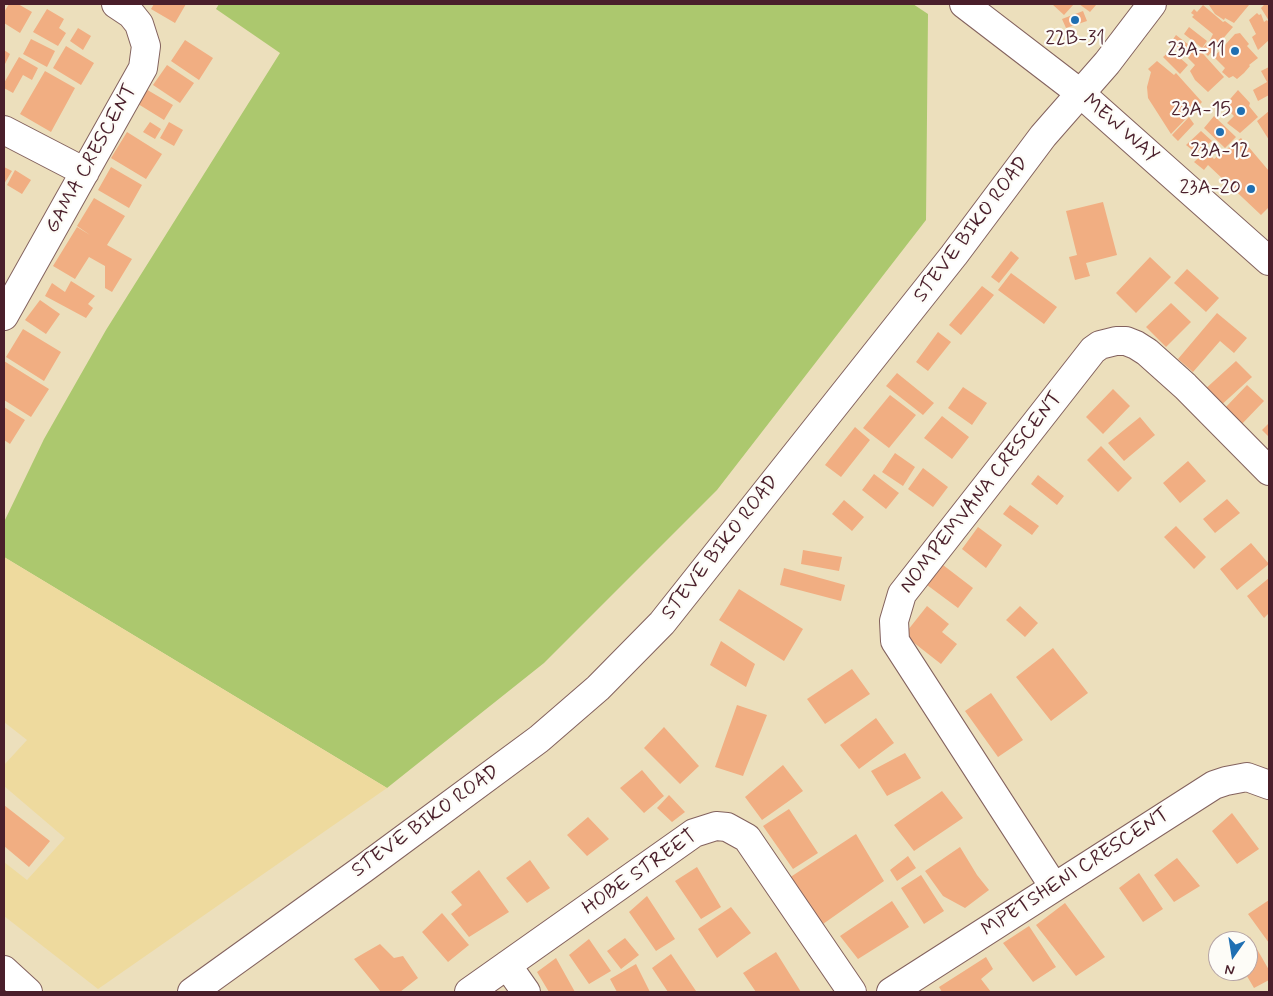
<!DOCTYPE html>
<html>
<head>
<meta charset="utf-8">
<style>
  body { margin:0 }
  #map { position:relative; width:1273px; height:996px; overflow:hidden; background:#ecdfbc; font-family:Mynerve,sans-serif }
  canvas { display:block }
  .frame { position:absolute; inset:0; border:5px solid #4a1f2b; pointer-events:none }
  .north { position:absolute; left:1208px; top:931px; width:50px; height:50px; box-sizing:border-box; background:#fdfcf7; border:1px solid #b5a4a5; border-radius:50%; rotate:193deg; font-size:14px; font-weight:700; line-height:20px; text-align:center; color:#4a1f2b }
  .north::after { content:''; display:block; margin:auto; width:18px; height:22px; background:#1f6fb2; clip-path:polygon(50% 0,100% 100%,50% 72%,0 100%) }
</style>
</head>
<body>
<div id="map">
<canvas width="1273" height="996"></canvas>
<div class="frame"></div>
<div class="north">N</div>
</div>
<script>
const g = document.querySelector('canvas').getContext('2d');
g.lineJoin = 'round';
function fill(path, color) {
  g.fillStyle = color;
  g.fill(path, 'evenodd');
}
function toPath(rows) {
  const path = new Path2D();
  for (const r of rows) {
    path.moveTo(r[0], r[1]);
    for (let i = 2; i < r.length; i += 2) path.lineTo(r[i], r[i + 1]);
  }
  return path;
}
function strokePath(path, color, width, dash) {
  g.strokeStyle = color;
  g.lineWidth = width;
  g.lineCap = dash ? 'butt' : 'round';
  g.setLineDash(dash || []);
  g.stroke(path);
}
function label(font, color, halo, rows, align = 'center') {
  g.font = font + ' Mynerve,sans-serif';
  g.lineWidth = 4.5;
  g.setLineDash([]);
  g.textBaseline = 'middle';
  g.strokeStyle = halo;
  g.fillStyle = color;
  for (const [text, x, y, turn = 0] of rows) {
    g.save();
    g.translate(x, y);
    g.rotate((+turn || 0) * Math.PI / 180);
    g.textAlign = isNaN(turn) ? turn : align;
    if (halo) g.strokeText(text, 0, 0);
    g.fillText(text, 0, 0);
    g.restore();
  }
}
fill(toPath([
  [219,4,913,4,928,14,926,220,717,490,544,663,387,788,4,557,4,522,44,439,106,330,280,53,216,9]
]), '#acc86e');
fill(toPath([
  [4,557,387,788,98,989,4,916,4,862,27,880,65,838,4,786,4,765,27,740,4,722]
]), '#eeda9e');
fill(toPath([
  [9,4,18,4,32,12,20,33,4,23,4,12],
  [154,4,186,4,175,23,151,9],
  [1052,4,1074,4,1064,15],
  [1079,4,1095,4,1096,5,1090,12],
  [1210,4,1247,4,1249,5,1234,23,1225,18,1224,20,1215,14,1209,5],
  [1265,4,1269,4,1269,21,1261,8],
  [1203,5,1223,22,1225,21,1233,27,1208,56,1201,49,1209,42,1213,34,1192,17,1194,15,1191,13,1194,9,1197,12],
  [47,9,64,19,59,28,66,33,58,46,33,32],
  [1083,11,1087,21,1066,28,1062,19],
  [1257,13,1259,15,1261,14,1264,22,1267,20,1269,23,1269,40,1258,50,1252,37,1256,34,1249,20],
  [1189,27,1207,41,1202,48,1184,34],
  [78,28,91,36,83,50,70,41],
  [1240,33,1249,44,1247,46,1258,58,1249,65,1250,66,1244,73,1237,79,1233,76,1229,78,1222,72,1225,68,1214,57,1235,34],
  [1176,35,1193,48,1186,55,1171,42],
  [31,39,55,51,47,67,23,54],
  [185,40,213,58,199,80,171,61],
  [66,46,94,63,81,85,53,68],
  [1196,46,1224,77,1208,92,1195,80,1190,71,1195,65,1188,58],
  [4,50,10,54,4,66],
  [1171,50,1188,65,1180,74,1163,57],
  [19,57,38,68,32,80,23,75,13,93,4,88,4,83],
  [1157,61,1174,75,1176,73,1202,102,1171,134,1148,98,1147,87,1151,72,1148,69],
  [167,65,194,83,180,103,153,85],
  [1269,67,1269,95,1258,101,1253,90,1267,82,1261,71],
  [45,71,75,88,51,132,20,114],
  [139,85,173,105,164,120,130,99],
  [1238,90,1250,103,1249,106,1258,117,1240,133,1227,123,1234,116,1224,106],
  [1269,111,1269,140,1257,121],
  [1214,116,1236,137,1225,148,1204,128],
  [1189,117,1194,124,1178,141,1172,135],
  [150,122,161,129,155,139,143,132],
  [169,122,183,130,174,146,160,138],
  [1201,131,1212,141,1196,153,1186,145],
  [127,132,162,154,146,179,111,158],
  [1241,138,1269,171,1269,207,1261,215,1208,165,1204,170,1194,162,1206,151,1214,159],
  [4,167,12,171,4,184],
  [111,167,142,185,129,208,98,190],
  [15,170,31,180,22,194,7,185],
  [94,198,125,216,107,245,132,259,112,292,105,288,105,266,89,257,75,279,53,266,77,227,90,235,77,226],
  [1103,202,1117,255,1086,263,1090,276,1075,280,1069,257,1077,255,1066,211],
  [1011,251,1019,258,999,283,991,277],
  [1150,257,1171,277,1136,313,1116,293],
  [1187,269,1219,298,1206,312,1174,283],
  [1011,273,1057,307,1044,324,998,290],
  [71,281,95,296,88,304,93,308,86,318,45,296,52,283,65,292],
  [982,286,994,295,961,335,949,325],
  [40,300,60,314,46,334,25,320],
  [1171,303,1191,322,1166,347,1146,327],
  [1217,313,1247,338,1234,353,1220,341,1193,372,1178,359],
  [23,329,61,352,44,381,6,357],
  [938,332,951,342,928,371,916,362],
  [4,361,49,389,31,417,4,400],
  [1236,361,1252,377,1218,408,1203,391],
  [897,373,934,403,923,415,886,386],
  [1247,385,1264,401,1240,426,1223,410],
  [963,387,987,403,972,425,948,408],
  [1113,389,1130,406,1103,434,1086,417],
  [890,395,916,415,889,448,863,428],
  [4,407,25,420,10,444,4,440],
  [942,416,969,437,952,459,924,438],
  [1140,417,1155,435,1124,461,1108,443],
  [1269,423,1269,437,1262,430],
  [855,427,870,440,841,477,825,465],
  [1101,446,1132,478,1118,492,1087,460],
  [895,453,915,467,903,486,882,472],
  [1188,461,1206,481,1180,503,1163,483],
  [923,468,948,487,933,507,908,489],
  [874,474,899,493,886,509,862,490],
  [1038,475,1064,496,1057,505,1031,484],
  [1227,499,1240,513,1215,533,1203,519],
  [844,500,864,517,852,531,832,514],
  [1010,505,1039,526,1032,535,1003,514],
  [1176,526,1206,557,1194,569,1164,537],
  [978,527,1002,545,986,568,962,549],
  [1251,543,1269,564,1237,590,1220,569],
  [803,550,842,557,839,571,801,564],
  [943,565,973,588,958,608,927,585],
  [784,568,845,585,841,601,780,585],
  [1269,578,1269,613,1264,618,1247,596],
  [739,589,803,629,784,661,719,620],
  [927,606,949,624,942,632,957,644,941,664,904,635],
  [1020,606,1038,623,1025,637,1006,620],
  [721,641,755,664,746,687,710,665],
  [1053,648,1088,693,1051,721,1016,677],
  [852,669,870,694,825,724,807,699],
  [991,693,1023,740,998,757,965,711],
  [737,705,767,715,743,776,715,767],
  [876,718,894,743,859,769,840,745],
  [664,727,699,766,680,784,644,748],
  [905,753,921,778,887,796,871,771],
  [783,765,803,791,762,820,745,797],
  [642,770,664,796,644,813,620,788],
  [942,791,963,818,914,851,894,825],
  [669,795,685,812,672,822,657,808],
  [4,805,50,841,29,867,4,846],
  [789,809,818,853,793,869,763,826],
  [1232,813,1259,849,1237,864,1212,831],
  [588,817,609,839,587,856,567,835],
  [856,834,884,881,823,924,789,878],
  [960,847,977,875,989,890,965,908,943,896,925,871],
  [908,856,916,868,897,881,890,870],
  [1177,858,1200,886,1174,902,1154,875],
  [530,860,550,888,527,903,506,878],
  [697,867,721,907,701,919,675,881],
  [479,870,509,912,469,937,451,914,462,905,451,892],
  [1139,873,1163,909,1143,922,1119,888],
  [921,875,944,911,924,924,901,888],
  [647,896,675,939,656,951,629,912],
  [1269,900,1269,943,1248,914],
  [892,901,909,927,858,959,840,936],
  [1065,903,1105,957,1076,976,1036,925],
  [731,907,751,933,717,958,698,929],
  [442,913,469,945,448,962,422,932],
  [1029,926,1056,967,1033,982,1003,943],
  [1250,937,1269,970,1269,980,1254,988,1244,971,1248,971,1248,941,1244,941],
  [625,938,639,955,621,969,607,951],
  [589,939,611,971,589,984,569,955],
  [380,944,394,958,403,956,418,978,400,992,381,992,354,959],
  [776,952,801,992,756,992,743,973],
  [671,954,696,991,694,992,668,992,652,968],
  [986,957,993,969,981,979,991,992,942,992,939,987],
  [556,958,575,992,549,992,537,972],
  [636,964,650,992,617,992,610,979]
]), '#f1ae82');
const minor = toPath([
  [4,130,85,172],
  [4,316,143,68,146,46,139,24,131,14,116,4],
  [1054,887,895,641,894,621,902,594,1093,350,1100,345,1116,341,1126,341,1136,345,1147,352,1185,386,1269,471],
  [507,965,526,992],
  [4,970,28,992],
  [469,992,694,833,716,826,727,827,747,838,852,992],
  [891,992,1214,785,1226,781,1247,777,1269,785]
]);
const tertiary = toPath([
  [192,992,363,869,539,739,598,688,662,623,954,255,1043,136,1107,63,1152,4]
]);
const primary = toPath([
  [964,4,1080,93,1269,261]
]);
strokePath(minor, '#83625e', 30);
strokePath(tertiary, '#83625e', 30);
strokePath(primary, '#83625e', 30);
strokePath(minor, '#fff', 28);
strokePath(tertiary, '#fff', 28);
strokePath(primary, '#fff', 28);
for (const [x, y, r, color] of [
  [1075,20,5,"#1f6fb2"],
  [1235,51,5,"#1f6fb2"],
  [1241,111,5,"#1f6fb2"],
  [1220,132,5,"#1f6fb2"],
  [1251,189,5,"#1f6fb2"]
]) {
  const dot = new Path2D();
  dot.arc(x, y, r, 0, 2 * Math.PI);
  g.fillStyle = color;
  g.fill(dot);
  strokePath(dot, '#fdfcf7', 2);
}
label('20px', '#4a1f2b', '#fdfcf7', [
  ["22B-31",1075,40,"center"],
  ["23A-11",1225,51],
  ["23A-15",1231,111],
  ["23A-12",1220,152,"center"],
  ["23A-20",1241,189]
], 'right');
label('20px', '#4a1f2b', '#fdfcf7', [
  ["MEW WAY",1120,129,41],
  ["GAMA CRESCENT",92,159,-61],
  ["STEVE BIKO ROAD",972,230,-53],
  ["NOMPEMVANA CRESCENT",982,493,-52],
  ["STEVE BIKO ROAD",721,548,-52],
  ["STEVE BIKO ROAD",426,822,-36],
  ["HOBE STREET",640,873,-35],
  ["MPETSHENI CRESCENT",1076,873,-33]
]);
</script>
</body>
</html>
